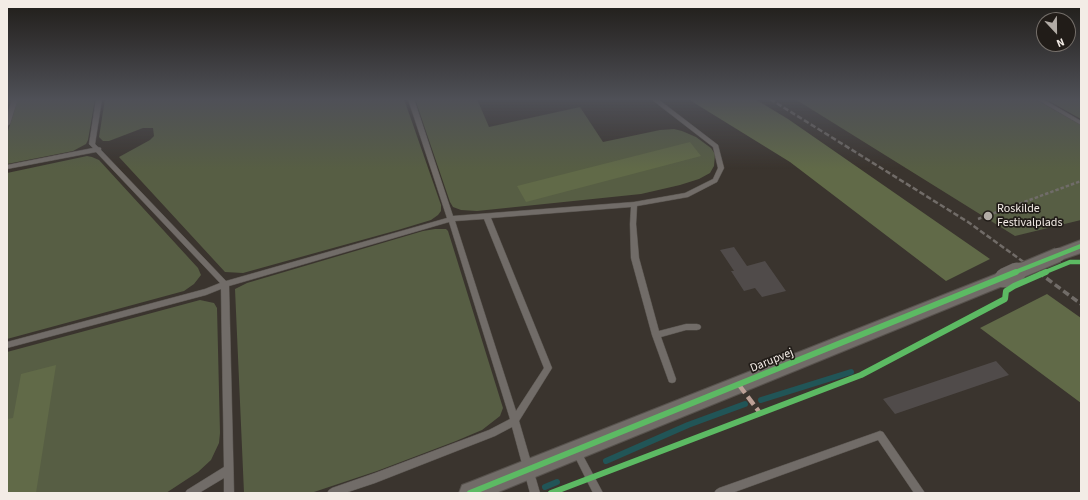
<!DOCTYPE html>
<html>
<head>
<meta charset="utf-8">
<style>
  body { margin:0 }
  #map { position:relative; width:1088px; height:500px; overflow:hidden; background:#3a342e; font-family:"Source Sans 3",sans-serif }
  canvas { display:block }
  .frame { position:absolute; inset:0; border:8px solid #f3ece6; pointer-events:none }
  .north { position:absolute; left:1036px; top:12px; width:40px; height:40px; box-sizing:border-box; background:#211c18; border:1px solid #756f6a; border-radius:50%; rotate:158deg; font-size:11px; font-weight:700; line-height:16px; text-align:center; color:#f3ece6 }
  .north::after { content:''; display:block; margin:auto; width:14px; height:18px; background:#b2aca6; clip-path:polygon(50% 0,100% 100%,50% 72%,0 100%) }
</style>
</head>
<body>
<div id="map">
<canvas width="1088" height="500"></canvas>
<div class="frame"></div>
<div class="north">N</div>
</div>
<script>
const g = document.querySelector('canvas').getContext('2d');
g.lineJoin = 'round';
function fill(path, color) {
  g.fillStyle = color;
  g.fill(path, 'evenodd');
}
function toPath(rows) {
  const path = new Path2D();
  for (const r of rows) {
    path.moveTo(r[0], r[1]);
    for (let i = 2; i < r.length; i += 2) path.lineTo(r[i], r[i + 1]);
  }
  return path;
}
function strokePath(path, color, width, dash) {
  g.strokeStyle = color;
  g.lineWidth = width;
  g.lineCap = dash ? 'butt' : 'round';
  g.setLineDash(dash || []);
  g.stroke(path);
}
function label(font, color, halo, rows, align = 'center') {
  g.font = font + ' "Source Sans 3",sans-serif';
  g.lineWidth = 3.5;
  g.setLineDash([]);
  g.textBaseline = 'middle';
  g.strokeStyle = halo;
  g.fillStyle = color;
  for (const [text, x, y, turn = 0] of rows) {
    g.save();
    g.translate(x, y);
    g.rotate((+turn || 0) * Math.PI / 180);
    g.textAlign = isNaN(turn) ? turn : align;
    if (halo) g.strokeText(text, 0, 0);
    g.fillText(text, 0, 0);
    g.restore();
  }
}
fill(toPath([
  [18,99,95,99,88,140,86,144,73,151,7,164,7,134],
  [105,99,404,99,441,205,441,211,438,215,431,220,398,230,243,273,225,272,119,157,150,140,154,136,153,128,143,128,109,141,103,141,99,137],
  [415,99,477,99,489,127,580,107,603,142,660,130,674,129,682,131,696,137,711,148,715,154,714,166,710,173,699,179,680,185,641,194,477,211,461,210,453,207,450,202],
  [795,99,1035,99,1081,125,1081,220,1015,236],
  [1045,99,1081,99,1081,119],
  [87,156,92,157,99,160,198,268,201,275,194,284,184,291,7,339,7,173],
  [435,229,446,229,448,231,503,408,500,416,482,430,456,441,377,471,311,493,244,493,235,289,247,283,423,231],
  [200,300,214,303,217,308,220,433,219,443,211,460,198,472,166,493,7,493,7,352]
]), '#575e44');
fill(toPath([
  [688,99,755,99,788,119,990,259,946,281,790,162],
  [690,142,701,156,526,202,517,186],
  [1047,294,1081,318,1081,403,980,328],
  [56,365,36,493,7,493,7,419,13,418,21,374]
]), '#616a48');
strokePath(toPath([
  [761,400,851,372],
  [606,461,688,425,745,404],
  [545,487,557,482]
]), '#215557', 6);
fill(toPath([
  [734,247,747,266,765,261,786,291,762,297,755,288,744,291,731,271,734,271,720,250],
  [996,361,1009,375,895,414,883,399]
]), '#504b4a');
const service = toPath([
  [12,99,18,99,10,124,7,126,7,115,12,99],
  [96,99,102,99,95,144,98,147,101,148,101,150,226,281,447,218,408,99,414,99,453,216,634,202,685,193,713,179,718,168,713,147,651,99,658,99,718,145,724,168,717,182,688,197,637,206,636,224,639,258,659,331,686,324,697,324,700,325,701,327,700,329,697,330,686,330,661,337,676,379,675,382,672,383,669,382,652,335,631,258,630,224,631,207,491,218,552,368,519,421,540,493,530,493,512,427,495,436,375,483,345,493,327,493,329,490,332,488,375,473,489,430,510,419,449,222,229,286,234,493,224,493,224,478,199,493,185,493,187,490,224,467,221,289,206,295,7,348,7,342,205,289,220,283,96,152,7,169,7,165,93,148,89,144,96,99],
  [484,219,544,368,516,411,455,221,484,219],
  [1036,99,1043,99,1081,121,1081,125,1036,99],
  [880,431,883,432,925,493,914,493,878,440,732,493,714,493,716,490,719,488,880,431],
  [576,447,579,448,603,493,593,493,572,451,573,448,576,447]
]);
const tertiary = toPath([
  [1081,240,1081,253,1058,261,1052,259,1050,255,1052,251,1081,240],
  [1004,271,1010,273,1012,278,1010,283,496,493,459,493,462,485,470,482,1004,271]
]);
strokePath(service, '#57524d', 1);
strokePath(tertiary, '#57524d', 2);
strokePath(toPath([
  [978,219,1081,181]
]), '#706c69', 2.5, [3.5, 2]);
fill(service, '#716c68');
fill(tertiary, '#716c68');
strokePath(toPath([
  [770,99,968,222,1039,273]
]), '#716c68', 2.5, [5.5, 2.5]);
strokePath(toPath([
  [1038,272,1081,304]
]), '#716c68', 3.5, [7, 3.5]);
const tertiaryBridgeFar1 = toPath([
  [1015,273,1058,255]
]);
const tertiaryBridge = toPath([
  [1004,278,1017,272]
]);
strokePath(tertiaryBridgeFar1, '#57524d', 16, []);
strokePath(tertiaryBridge, '#57524d', 20, []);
strokePath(tertiaryBridgeFar1, '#716c68', 14);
strokePath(tertiaryBridge, '#716c68', 19);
strokePath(toPath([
  [739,385,760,413]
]), '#bda197', 4.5, [10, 4.5]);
strokePath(toPath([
  [1013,273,1081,246],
  [1043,273,1070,262,1081,262]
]), '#5cba63', 4.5);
strokePath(toPath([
  [470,493,1016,272],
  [551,493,861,375,1005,299,1006,291,1014,286,1046,272]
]), '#5cba63', 6);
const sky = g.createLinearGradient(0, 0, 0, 169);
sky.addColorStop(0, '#201d19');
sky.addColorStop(0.59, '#4f5057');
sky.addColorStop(1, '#4f505700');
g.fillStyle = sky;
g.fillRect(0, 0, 1088, 169);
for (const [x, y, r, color] of [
  [988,216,5,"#b2aca6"]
]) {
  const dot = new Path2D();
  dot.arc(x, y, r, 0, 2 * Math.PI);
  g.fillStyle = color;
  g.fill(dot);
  strokePath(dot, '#211c18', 1.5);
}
label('12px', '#f3ece6', '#211c18', [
  ["Roskilde",997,209],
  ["Festivalplads",997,223]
], 'left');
label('12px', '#f3ece6', '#211c18', [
  ["Darupvej",772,361,-22]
]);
</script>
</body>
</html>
